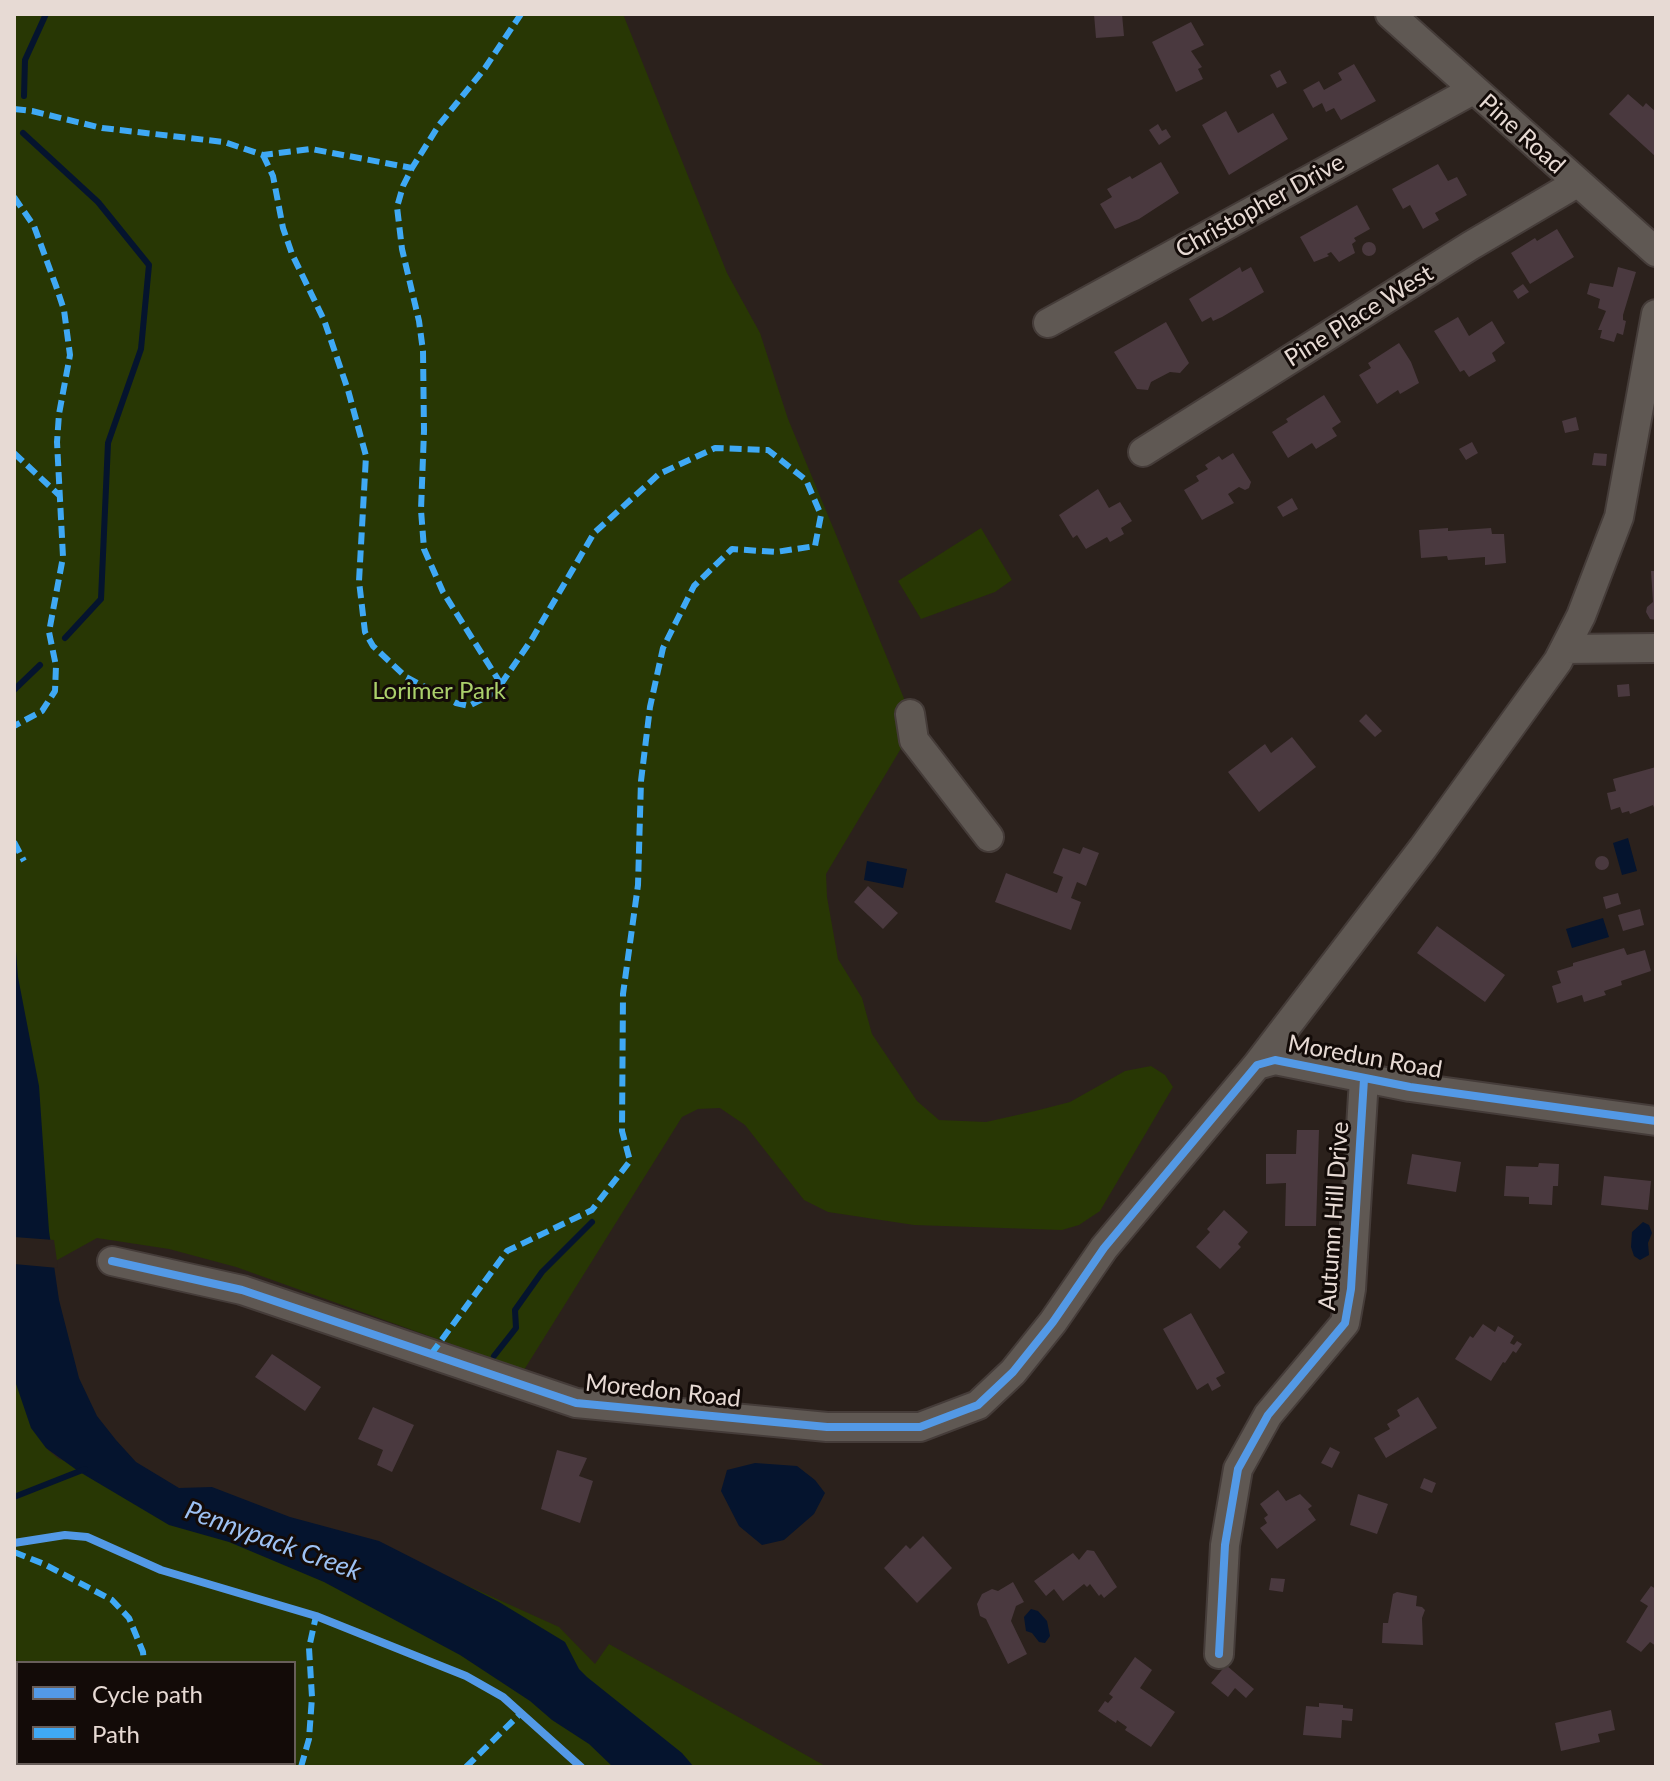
<!DOCTYPE html>
<html>
<head>
<meta charset="utf-8">
<style>
  body { margin:0 }
  #map { position:relative; width:1670px; height:1781px; overflow:hidden; background:#2b211c; font-family:Lato,sans-serif }
  canvas { display:block }
  .frame { position:absolute; inset:0; border:16px solid #e7dad4; pointer-events:none }
  .legend { position:absolute; left:16px; top:1661px; width:280px; height:104px; box-sizing:border-box; background:#130b08; border:2px solid #685e5a; margin:0; padding:10px 14px; list-style:none; font-size:24px; color:#e7dad4 }
  .legend li { display:flex; align-items:center; gap:16px; height:40px }
  .legend b { width:40px; border:2px solid #685e5a }
</style>
</head>
<body>
<div id="map">
<canvas width="1670" height="1781"></canvas>
<div class="frame"></div>
<ul class="legend">
<li><b style="height:10px;background:#5399e6"></b>Cycle path</li>
<li><b style="height:10px;background:#3fa9f5"></b>Path</li>
</ul>
</div>
<script>
const g = document.querySelector('canvas').getContext('2d');
g.lineJoin = 'round';
function fill(path, color) {
  g.fillStyle = color;
  g.fill(path, 'evenodd');
}
function toPath(rows) {
  const path = new Path2D();
  for (const r of rows) {
    if (r.length === 3) {
      path.moveTo(r[0] + r[2], r[1]);
      path.arc(r[0], r[1], r[2], 0, 2 * Math.PI);
      continue;
    }
    path.moveTo(r[0], r[1]);
    for (let i = 2; i < r.length; i += 2) path.lineTo(r[i], r[i + 1]);
  }
  return path;
}
function strokePath(path, color, width, dash) {
  g.strokeStyle = color;
  g.lineWidth = width;
  g.lineCap = dash ? 'butt' : 'round';
  g.setLineDash(dash || []);
  g.stroke(path);
}
function label(font, color, halo, rows, align = 'center') {
  g.font = font + ' Lato,sans-serif';
  g.lineWidth = 6;
  g.setLineDash([]);
  g.textBaseline = 'middle';
  g.strokeStyle = halo;
  g.fillStyle = color;
  for (const [text, x, y, turn = 0] of rows) {
    g.save();
    g.translate(x, y);
    g.rotate((+turn || 0) * Math.PI / 180);
    g.textAlign = isNaN(turn) ? turn : align;
    if (halo) g.strokeText(text, 0, 0);
    g.fillText(text, 0, 0);
    g.restore();
  }
}
fill(toPath([
  [14,14,623,14,727,273,760,333,788,419,915,725,826,874,827,897,838,959,862,998,872,1034,917,1101,939,1120,986,1122,1035,1111,1070,1102,1125,1071,1151,1066,1165,1075,1173,1087,1100,1211,1079,1225,1062,1230,914,1225,828,1212,804,1200,745,1125,720,1108,698,1109,682,1117,524,1370,236,1267,169,1249,97,1238,41,1269,40,1438,48,1450,59,1459,455,1580,559,1627,595,1664,609,1644,827,1767,14,1767],
  [18,1663,294,1663,294,1763,18,1763],
  [981,528,1012,580,995,592,921,619,898,581]
]), '#283704');
fill(toPath([
  [1628,838,1637,871,1622,875,1613,843],
  [867,861,907,869,903,888,864,880],
  [1603,918,1609,937,1572,948,1566,929],
  [14,925,18,977,39,1086,49,1231,59,1300,79,1378,97,1416,116,1440,136,1462,179,1488,212,1487,290,1517,379,1541,499,1602,565,1642,579,1669,587,1677,682,1753,694,1767,613,1767,589,1744,552,1720,530,1701,460,1655,324,1582,229,1542,169,1525,78,1471,46,1448,31,1428,14,1378],
  [1643,1222,1649,1225,1652,1233,1648,1243,1649,1255,1640,1260,1634,1256,1631,1247,1632,1232],
  [755,1463,797,1466,815,1480,825,1493,814,1514,784,1540,762,1545,739,1526,721,1491,727,1470],
  [1031,1609,1038,1611,1047,1621,1050,1636,1045,1643,1039,1642,1032,1633,1026,1631,1024,1617]
]), '#05142e');
fill(toPath([
  [14,1237,54,1240,58,1268,14,1264]
]), '#2b211c');
strokePath(toPath([
  [24,96,25,60,46,14],
  [23,133,98,202,149,265,141,349,108,443,101,599,65,638],
  [14,690,40,665],
  [494,1356,516,1328,515,1310,542,1272,592,1222],
  [14,1497,85,1469]
]), '#05142e', 6);
fill(toPath([
  [1094,14,1122,14,1124,36,1096,38],
  [1191,22,1204,45,1191,51,1202,67,1198,69,1203,79,1176,92,1152,42],
  [1354,64,1376,101,1341,120,1334,108,1326,112,1322,103,1313,108,1303,90,1319,81,1324,90,1342,80,1338,73],
  [1280,70,1287,83,1277,88,1270,75],
  [1628,94,1643,107,1646,103,1656,112,1656,157,1609,114],
  [1226,111,1238,133,1273,113,1288,139,1229,175,1202,125],
  [1158,124,1162,131,1166,129,1171,137,1159,145,1149,130],
  [1161,162,1179,193,1139,219,1115,229,1100,204,1112,197,1107,189,1130,176,1132,179],
  [1438,164,1448,181,1457,177,1467,195,1435,213,1439,220,1423,229,1410,205,1403,209,1392,189],
  [1357,205,1370,229,1354,238,1356,241,1352,244,1355,253,1339,262,1331,252,1327,254,1329,256,1314,262,1300,237],
  [1557,229,1574,257,1530,284,1511,253,1535,238,1537,241],
  [1369,249,7],
  [1240,267,1242,272,1251,267,1264,292,1222,317,1213,321,1211,317,1202,322,1189,299],
  [1618,267,1636,272,1623,315,1623,320,1626,321,1623,335,1617,333,1614,342,1600,338,1602,330,1598,330,1606,311,1598,308,1600,299,1587,294,1590,283,1613,287],
  [1523,284,1529,292,1518,299,1513,291],
  [1458,317,1469,336,1492,321,1505,343,1492,353,1496,361,1469,377,1464,370,1460,372,1434,331],
  [1166,322,1189,363,1180,373,1170,372,1151,382,1148,390,1137,389,1114,352],
  [1399,343,1411,362,1419,383,1400,394,1398,390,1377,404,1359,375,1371,368,1368,363],
  [1324,395,1341,422,1332,428,1337,436,1316,449,1312,443,1288,458,1272,432,1288,422,1286,419],
  [1576,417,1579,430,1565,433,1562,421],
  [1472,442,1478,453,1466,460,1459,449],
  [1233,453,1251,482,1249,488,1245,490,1239,487,1228,494,1234,503,1202,520,1184,490,1199,481,1196,476,1208,469,1205,465,1219,456,1222,460],
  [1594,453,1607,454,1606,466,1592,465],
  [1098,489,1109,508,1120,502,1132,521,1121,528,1124,534,1110,542,1107,537,1086,549,1077,535,1073,538,1059,515],
  [1292,498,1298,509,1283,517,1277,507],
  [1448,528,1448,531,1491,528,1492,534,1504,534,1506,563,1485,565,1485,557,1448,560,1447,556,1421,558,1419,530],
  [1651,571,1656,571,1656,620,1650,619,1646,612,1647,607,1653,602],
  [1629,684,1630,696,1618,697,1617,685],
  [1366,714,1382,731,1375,737,1359,721],
  [1292,737,1316,767,1259,812,1228,772,1265,744,1271,753],
  [1656,767,1656,813,1653,805,1630,814,1629,811,1622,813,1620,807,1611,810,1607,793,1616,791,1613,779],
  [1083,847,1099,853,1086,886,1077,882,1071,898,1081,902,1071,930,995,902,1006,873,1057,893,1063,877,1053,873,1063,848,1080,854],
  [1602,863,7],
  [868,886,898,913,883,929,854,902],
  [1618,893,1621,904,1606,909,1603,897],
  [1640,909,1644,925,1623,931,1618,915],
  [1437,926,1505,975,1485,1002,1417,953],
  [1624,948,1627,955,1645,950,1651,971,1621,981,1622,985,1604,991,1606,995,1584,1002,1582,995,1557,1003,1552,986,1561,983,1557,971,1573,966,1573,963],
  [1297,1130,1319,1130,1316,1226,1285,1226,1286,1183,1266,1184,1266,1154,1296,1154],
  [1412,1154,1461,1162,1456,1192,1407,1184],
  [1539,1163,1559,1164,1558,1186,1553,1186,1552,1205,1529,1204,1529,1197,1504,1196,1506,1166,1538,1167],
  [1604,1176,1651,1181,1648,1210,1601,1205],
  [1224,1210,1248,1232,1238,1244,1241,1247,1220,1269,1196,1247,1210,1232,1207,1229],
  [1191,1313,1225,1373,1216,1378,1221,1386,1212,1391,1208,1383,1197,1390,1163,1329],
  [1483,1324,1495,1332,1498,1326,1514,1336,1510,1343,1514,1345,1517,1341,1522,1344,1516,1353,1513,1351,1505,1363,1503,1362,1491,1381,1455,1359,1470,1336,1473,1338],
  [272,1354,321,1387,305,1411,255,1377],
  [1418,1397,1437,1428,1386,1458,1374,1438,1390,1429,1387,1424,1400,1416,1397,1410],
  [373,1407,414,1425,392,1472,377,1465,383,1450,358,1439],
  [1330,1447,1340,1452,1332,1468,1321,1463],
  [557,1450,587,1458,579,1476,593,1481,580,1523,541,1509],
  [1424,1478,1436,1483,1432,1493,1420,1488],
  [1278,1490,1286,1501,1300,1494,1312,1506,1308,1509,1316,1520,1277,1549,1260,1528,1267,1523,1264,1518,1268,1515,1260,1504],
  [1358,1494,1388,1504,1377,1534,1350,1525],
  [923,1536,952,1568,917,1603,884,1568,906,1545,910,1549],
  [1087,1550,1094,1551,1117,1587,1104,1598,1101,1594,1099,1596,1090,1584,1087,1587,1084,1584,1063,1601,1054,1589,1046,1596,1034,1581,1073,1553,1079,1560],
  [1271,1578,1285,1579,1283,1592,1269,1590],
  [1013,1582,1024,1602,1016,1606,1011,1621,1027,1654,1008,1664,986,1619,980,1616,977,1604,982,1594,992,1589,998,1591],
  [1651,1586,1656,1589,1656,1646,1650,1642,1641,1652,1626,1642,1648,1606,1640,1601],
  [1397,1592,1417,1596,1416,1606,1422,1607,1425,1610,1422,1618,1423,1645,1382,1643,1383,1623,1388,1623,1393,1594],
  [1135,1657,1152,1670,1140,1688,1175,1712,1151,1747,1125,1730,1127,1727,1117,1720,1116,1723,1098,1711,1105,1701,1108,1703,1113,1697,1109,1694],
  [1226,1665,1254,1689,1246,1698,1235,1688,1228,1697,1211,1683],
  [1319,1703,1343,1705,1343,1708,1353,1709,1352,1721,1342,1720,1341,1738,1303,1735,1306,1706,1319,1707],
  [1611,1710,1615,1730,1598,1734,1600,1742,1561,1751,1555,1723]
]), '#4a393f');
const minor = toPath([
  [1390,14,1656,252],
  [1048,323,1473,90],
  [1143,452,1470,246,1577,183],
  [1565,649,1656,648],
  [910,714,914,740,989,837],
  [1257,1065,1423,848,1558,661,1581,616,1619,517,1656,314],
  [112,1261,242,1290,576,1403,827,1427,920,1427,978,1405,1013,1372,1053,1322,1104,1248,1257,1065,1275,1060,1410,1087,1656,1121],
  [1219,1654,1225,1545,1238,1469,1268,1415,1345,1323,1351,1289,1364,1079]
]);
strokePath(minor, '#453c39', 32);
strokePath(minor, '#5f5853', 28);
strokePath(toPath([
  [14,109,32,111,102,128,224,142,263,155,311,149,412,168],
  [263,155,273,176,283,228,292,254,324,320,348,390,366,456,359,581,365,632,373,646,406,677,456,703,469,706,490,695,501,684,532,639,594,533,659,474,715,448,768,450,806,480,821,515,815,546,776,552,732,549,694,586,663,648,650,707,641,781,638,885,623,994,622,1131,630,1161,592,1210,507,1251,432,1353],
  [14,197,34,226,56,286,64,310,70,355,59,414,57,442,63,557,49,632,56,666,55,691,42,711,14,726],
  [14,453,60,496],
  [501,684,443,592,424,549,421,510,424,431,423,351,419,321,402,249,397,207,403,186,412,168,439,125,485,68,521,14],
  [14,842,24,861],
  [14,1552,44,1564,112,1600,129,1618,143,1652,144,1663],
  [67,1767,71,1763],
  [301,1767,309,1739,312,1697,309,1648,316,1616],
  [466,1767,522,1712]
]), '#3fa9f5', 6, [12, 6]);
strokePath(toPath([
  [112,1261,242,1290,576,1403,827,1427,920,1427,978,1405,1013,1372,1053,1322,1104,1248,1257,1065,1275,1060,1410,1087,1656,1121],
  [14,1543,65,1535,87,1537,161,1570,316,1616,466,1676,503,1697,581,1767],
  [1219,1654,1225,1545,1238,1469,1268,1415,1345,1323,1351,1289,1364,1079]
]), '#5399e6', 8);
label('24px', '#e7dad4', '#130b08', [
  ["Pine Road",1522,134,42],
  ["Christopher Drive",1260,206,-29],
  ["Pine Place West",1359,316,-32],
  ["Moredun Road",1365,1057,10],
  ["Autumn Hill Drive",1334,1216,-86],
  ["Moredon Road",663,1391,6]
]);
label('24px', '#abd06b', '#130b08', [
  ["Lorimer Park",439,691]
]);
label('italic 26px', '#9dc1f3', '#130b08', [
  ["Pennypack Creek",273,1541,20]
]);
</script>
</body>
</html>
